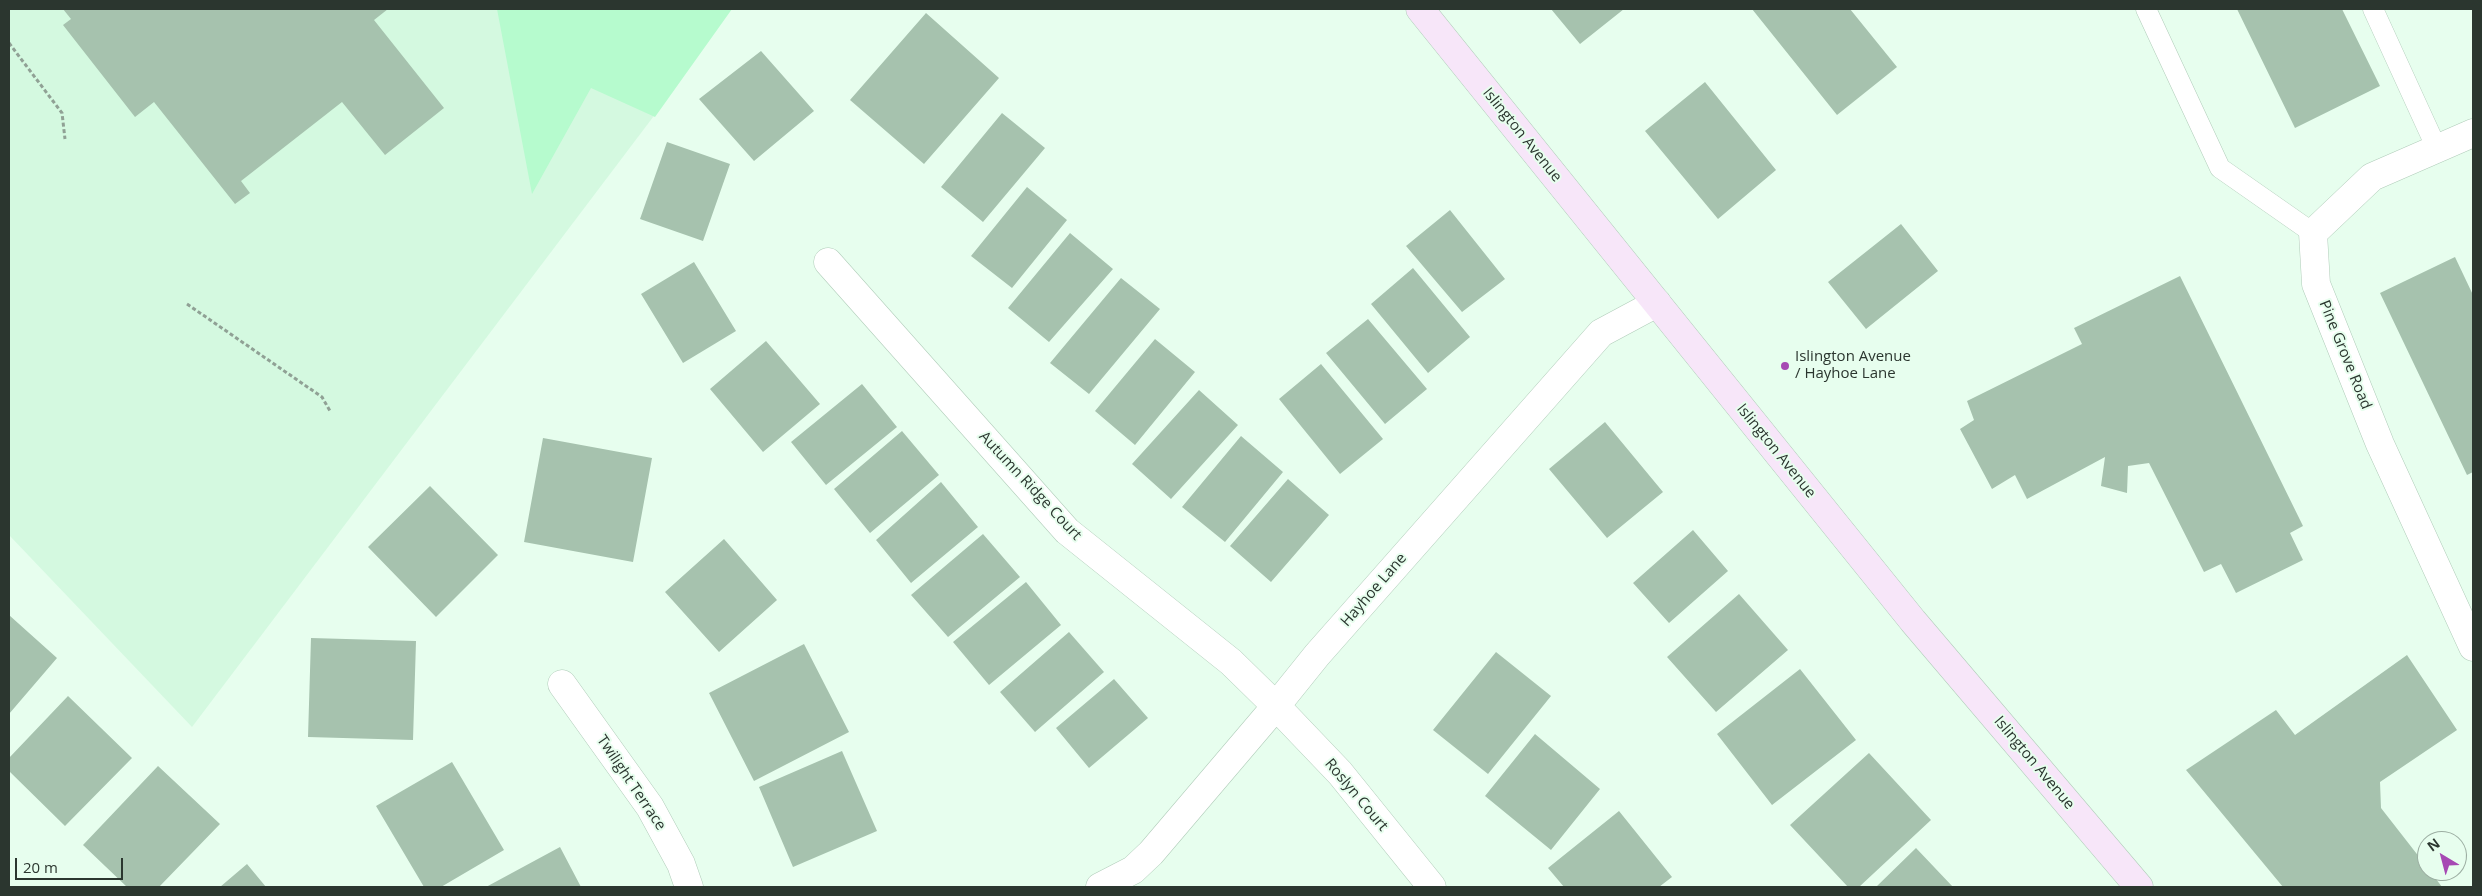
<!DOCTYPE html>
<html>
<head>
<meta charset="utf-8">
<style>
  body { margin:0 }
  #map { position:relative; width:2482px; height:896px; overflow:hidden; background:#e7feee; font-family:"Open Sans",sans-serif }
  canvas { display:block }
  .frame { position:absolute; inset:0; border:10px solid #2b362f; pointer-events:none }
  .north { position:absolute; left:2417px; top:831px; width:50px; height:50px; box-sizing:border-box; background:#e7feee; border:1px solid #9caea2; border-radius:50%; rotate:323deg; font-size:14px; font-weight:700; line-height:20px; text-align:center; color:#2b362f }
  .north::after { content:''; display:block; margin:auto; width:18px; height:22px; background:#a649b3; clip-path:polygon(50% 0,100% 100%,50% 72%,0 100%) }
  .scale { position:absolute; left:15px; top:858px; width:108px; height:22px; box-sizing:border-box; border:2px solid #2b362f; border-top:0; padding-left:6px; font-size:15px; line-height:18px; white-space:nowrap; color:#2b362f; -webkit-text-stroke:4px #e7feee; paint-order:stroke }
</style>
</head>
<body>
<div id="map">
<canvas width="2482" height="896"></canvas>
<div class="frame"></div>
<div class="north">N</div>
<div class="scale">20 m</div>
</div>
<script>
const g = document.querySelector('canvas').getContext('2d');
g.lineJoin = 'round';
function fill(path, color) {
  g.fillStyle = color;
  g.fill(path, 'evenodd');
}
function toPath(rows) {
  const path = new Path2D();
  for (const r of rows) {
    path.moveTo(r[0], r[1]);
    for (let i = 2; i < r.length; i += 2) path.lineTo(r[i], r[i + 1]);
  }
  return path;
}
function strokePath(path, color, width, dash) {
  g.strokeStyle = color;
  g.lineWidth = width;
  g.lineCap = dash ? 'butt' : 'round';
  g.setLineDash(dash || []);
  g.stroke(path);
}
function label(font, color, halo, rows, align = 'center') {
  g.font = font + ' "Open Sans",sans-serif';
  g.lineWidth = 4;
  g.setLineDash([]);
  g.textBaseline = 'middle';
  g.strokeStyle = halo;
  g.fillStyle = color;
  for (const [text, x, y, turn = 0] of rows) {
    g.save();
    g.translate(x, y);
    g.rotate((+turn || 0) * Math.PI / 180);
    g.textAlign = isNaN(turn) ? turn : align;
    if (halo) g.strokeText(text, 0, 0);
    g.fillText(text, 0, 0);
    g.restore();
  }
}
fill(toPath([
  [9,9,637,9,675,88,192,727,9,535]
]), '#d4f9e0');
fill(toPath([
  [497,9,732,9,655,117,591,88,532,194]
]), '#b6fbce');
fill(toPath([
  [63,9,388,9,374,20,444,108,385,155,342,102,241,181,250,193,235,204,154,102,135,117,63,25,71,19],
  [1551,9,1624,9,1580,44],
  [1752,9,1850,9,1897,67,1837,115],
  [2237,9,2342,9,2380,86,2295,128],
  [926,13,999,78,924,164,850,100],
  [761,51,814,111,754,161,699,99],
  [1705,82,1776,170,1718,219,1645,131],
  [1002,113,1045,148,983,222,941,187],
  [667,142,730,164,703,241,640,219],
  [1027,187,1067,220,1012,288,971,256],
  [1450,210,1505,279,1462,312,1406,246],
  [1901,224,1938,271,1866,329,1828,282],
  [1070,233,1113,269,1049,342,1008,308],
  [2455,257,2473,295,2473,472,2467,475,2380,293],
  [694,262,736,331,683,363,641,294],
  [1413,268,1470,337,1428,373,1371,304],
  [2180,276,2303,526,2290,533,2303,560,2236,593,2221,564,2204,572,2149,463,2128,466,2127,493,2101,486,2105,457,2027,499,2015,475,1992,489,1960,429,1974,420,1967,401,2082,344,2074,328],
  [1121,278,1160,309,1089,394,1050,363],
  [1368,319,1427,389,1385,424,1326,353],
  [1155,339,1195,372,1135,445,1095,411],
  [766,341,820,404,763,452,710,389],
  [1321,364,1383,439,1340,474,1279,399],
  [862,384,897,427,826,485,791,442],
  [1199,390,1238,425,1171,499,1132,464],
  [1605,422,1663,492,1607,538,1549,469],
  [902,431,939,475,870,533,834,489],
  [1241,436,1283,472,1225,542,1182,507],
  [543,438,652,458,633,562,524,542],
  [1288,479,1329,515,1271,582,1230,546],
  [941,482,978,527,911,583,876,540],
  [430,486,498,555,436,617,368,547],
  [1693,530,1728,571,1669,623,1633,583],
  [983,534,1020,577,948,637,911,595],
  [724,539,777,600,719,652,665,592],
  [1026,582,1061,625,989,685,953,642],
  [1739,594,1788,650,1716,712,1667,657],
  [9,615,57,658,9,714],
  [1069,632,1104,672,1035,732,1000,692],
  [311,638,416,641,413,740,308,737],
  [804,644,849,732,754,781,709,693],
  [1496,652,1551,696,1488,774,1433,730],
  [2407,655,2457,730,2380,782,2381,808,2427,867,2427,871,2430,871,2442,887,2283,887,2186,770,2276,710,2295,735],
  [1800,669,1856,740,1772,805,1717,734],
  [1114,679,1148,718,1089,768,1056,728],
  [68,696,132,758,65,826,9,771,9,758],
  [1535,734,1600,789,1551,850,1485,796],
  [842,751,877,831,793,867,759,787],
  [1869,753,1931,820,1859,887,1848,887,1790,825],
  [452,762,504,850,441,887,424,887,376,806],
  [158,766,220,824,159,887,127,887,83,845],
  [1619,811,1672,877,1659,887,1564,887,1548,868],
  [560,847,581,887,486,887],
  [1916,848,1953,887,1876,887],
  [247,864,266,887,220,887]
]), '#a6c2ae');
const service = toPath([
  [2146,9,2220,168,2313,233],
  [2373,9,2437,149]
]);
const minor = toPath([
  [2473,133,2372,177,2313,233,2316,284,2380,444,2473,647],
  [828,262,1067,531,1231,662,1276,706,1340,773,1432,887],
  [562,684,650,807,681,864,689,887],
  [1100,887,1133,870,1151,853,1276,706,1317,655,1601,333,1657,303]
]);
const secondary = toPath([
  [1420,9,1913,621,2139,887]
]);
strokePath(service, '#b0ccb9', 21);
strokePath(minor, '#b0ccb9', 29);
strokePath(secondary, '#b0ccb9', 29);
strokePath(toPath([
  [9,43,62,113,65,139],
  [187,304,322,397,330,411]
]), '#90a195', 3, [4, 2.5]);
strokePath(service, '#fff', 20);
strokePath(minor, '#fff', 28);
strokePath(secondary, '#f7e6f9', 28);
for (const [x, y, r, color] of [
  [1785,366,5,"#a649b3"]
]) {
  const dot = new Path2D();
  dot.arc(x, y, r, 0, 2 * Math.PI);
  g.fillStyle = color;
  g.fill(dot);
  strokePath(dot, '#e7feee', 2);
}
label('15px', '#2b362f', '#e7feee', [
  ["Islington Avenue",1522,135,51],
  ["Pine Grove Road",2345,355,68],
  ["Islington Avenue",1776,451,51],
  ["Autumn Ridge Court",1030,486,47],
  ["Hayhoe Lane",1374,590,-49],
  ["Islington Avenue",2034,763,50],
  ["Twilight Terrace",631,783,56],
  ["Roslyn Court",1356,795,50]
]);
label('15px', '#2b362f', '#e7feee', [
  ["Islington Avenue",1795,357],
  ["/ Hayhoe Lane",1795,374]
], 'left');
</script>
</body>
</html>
